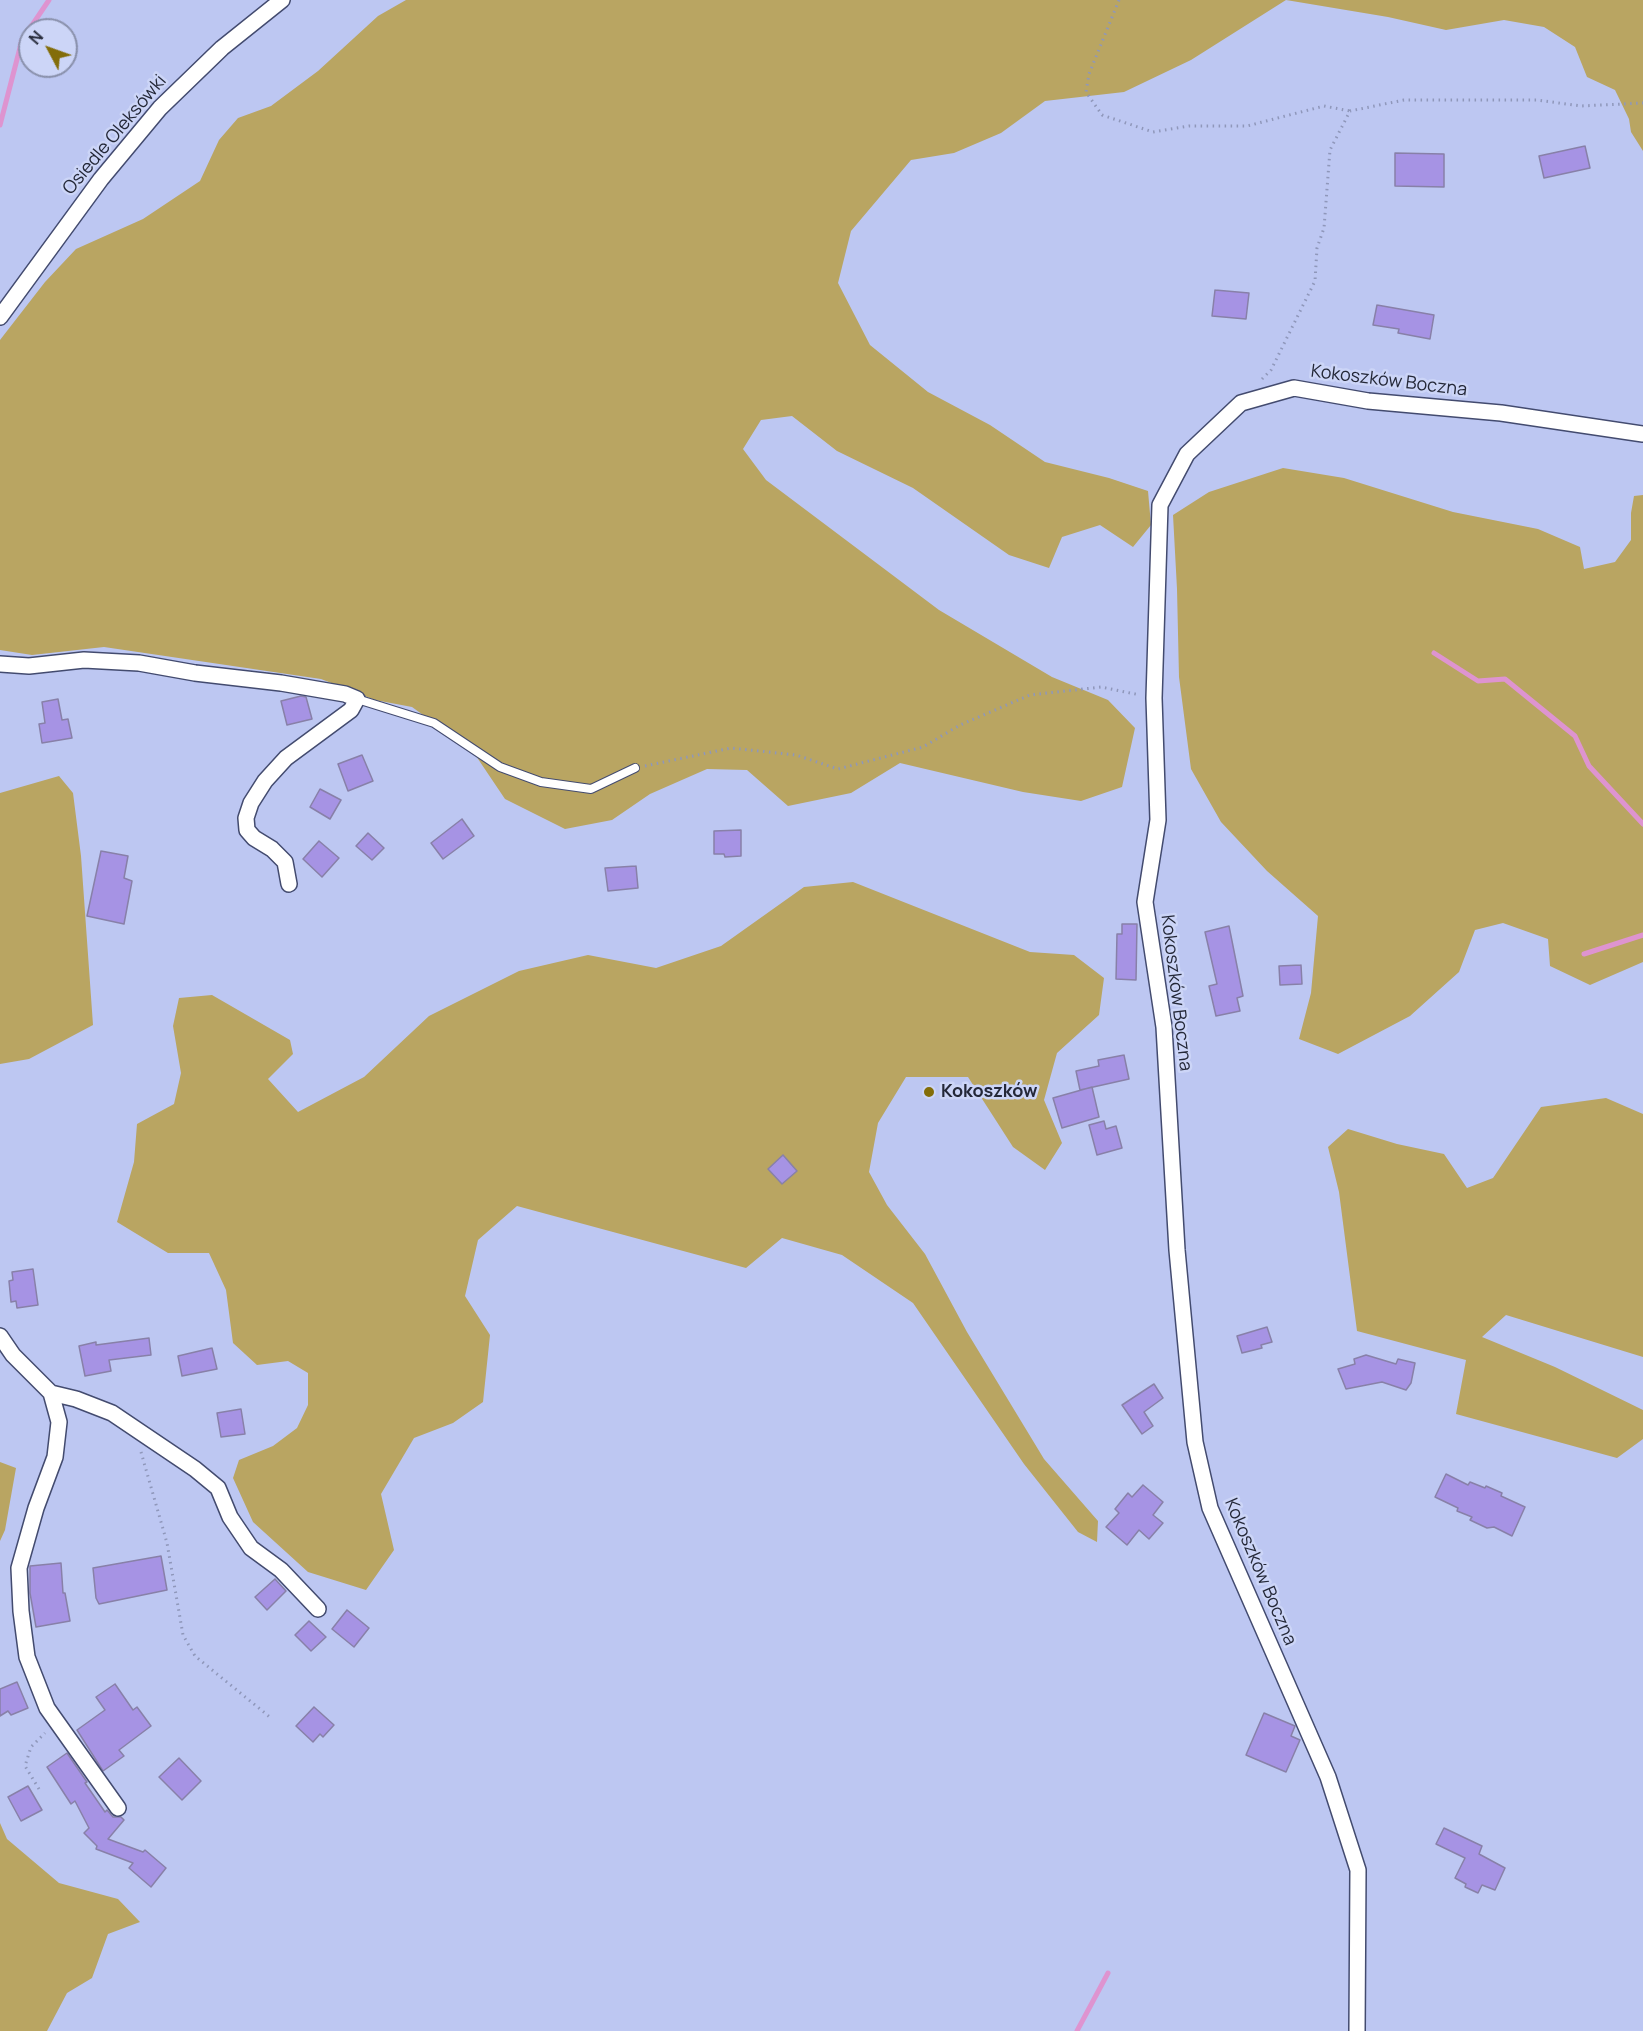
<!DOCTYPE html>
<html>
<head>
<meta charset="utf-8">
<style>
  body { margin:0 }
  #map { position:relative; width:1643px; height:2031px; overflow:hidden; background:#bdc7f2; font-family:Manrope,sans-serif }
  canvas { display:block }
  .north { position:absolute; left:18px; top:18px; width:60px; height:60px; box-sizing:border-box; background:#ccd5f7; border:2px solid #8990ab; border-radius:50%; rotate:311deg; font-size:16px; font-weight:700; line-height:24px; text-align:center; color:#242838 }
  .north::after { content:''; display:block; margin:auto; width:21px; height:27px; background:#836d09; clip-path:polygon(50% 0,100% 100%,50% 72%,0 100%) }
</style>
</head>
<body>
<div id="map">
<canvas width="1643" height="2031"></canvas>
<div class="north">N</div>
</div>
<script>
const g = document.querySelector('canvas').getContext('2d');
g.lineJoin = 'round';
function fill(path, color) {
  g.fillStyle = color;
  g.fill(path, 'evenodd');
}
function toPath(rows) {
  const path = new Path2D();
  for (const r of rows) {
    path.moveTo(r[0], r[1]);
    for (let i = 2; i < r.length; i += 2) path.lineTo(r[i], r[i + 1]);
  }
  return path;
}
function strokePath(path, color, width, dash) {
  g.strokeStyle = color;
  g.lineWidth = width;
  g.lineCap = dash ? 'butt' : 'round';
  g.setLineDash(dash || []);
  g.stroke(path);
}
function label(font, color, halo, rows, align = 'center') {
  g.font = font + ' Manrope,sans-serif';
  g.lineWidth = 5;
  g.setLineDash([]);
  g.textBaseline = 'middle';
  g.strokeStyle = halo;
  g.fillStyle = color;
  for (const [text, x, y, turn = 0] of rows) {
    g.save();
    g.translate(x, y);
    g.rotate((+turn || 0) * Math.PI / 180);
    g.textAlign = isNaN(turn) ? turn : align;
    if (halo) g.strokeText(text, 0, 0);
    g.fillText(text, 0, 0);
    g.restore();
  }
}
fill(toPath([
  [406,0,1643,0,1643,151,1631,132,1629,119,1615,90,1587,77,1575,47,1544,27,1504,20,1446,30,1388,17,1286,0,1191,60,1124,92,1045,101,1001,133,954,153,911,160,851,231,838,283,870,345,928,392,990,425,1045,462,1109,478,1148,491,1151,525,1133,547,1100,525,1062,537,1049,568,1009,555,913,488,837,451,792,416,761,420,743,449,766,480,939,610,1052,677,1108,700,1135,728,1122,787,1081,801,1023,792,900,763,851,793,788,806,747,770,707,769,650,794,612,820,565,829,505,799,472,750,412,707,375,700,321,679,104,647,32,655,0,650,0,340,45,282,76,249,143,219,200,181,219,140,238,118,271,106,318,71,378,16],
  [1283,468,1344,478,1453,512,1538,529,1580,547,1584,569,1615,562,1631,540,1631,513,1634,496,1643,495,1643,962,1590,985,1550,966,1548,939,1503,923,1475,930,1459,972,1410,1016,1338,1054,1299,1039,1311,993,1318,916,1267,871,1221,822,1191,769,1179,677,1177,589,1173,515,1209,492],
  [59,776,73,793,81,856,93,1025,29,1059,0,1064,0,793],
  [853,882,1030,952,1074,955,1104,978,1099,1015,1057,1053,1044,1100,1062,1143,1045,1170,1013,1147,968,1077,906,1077,878,1123,869,1172,887,1205,925,1254,967,1332,1044,1459,1098,1521,1097,1542,1078,1532,1024,1464,913,1303,842,1255,782,1238,746,1268,517,1206,478,1240,465,1296,490,1335,483,1402,453,1423,414,1438,381,1494,394,1550,366,1590,308,1572,253,1522,233,1478,239,1460,273,1446,297,1428,308,1405,308,1373,288,1361,257,1365,233,1343,226,1290,209,1253,168,1253,117,1222,134,1162,137,1124,174,1104,181,1073,173,1026,179,998,212,995,290,1040,293,1054,268,1079,298,1112,364,1077,429,1016,519,971,588,955,656,968,721,946,804,887],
  [1606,1098,1643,1114,1643,1357,1506,1315,1482,1337,1555,1367,1643,1410,1643,1439,1617,1458,1456,1414,1466,1360,1357,1331,1339,1192,1328,1147,1348,1129,1397,1144,1444,1154,1467,1188,1493,1178,1541,1107],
  [0,1462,16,1468,5,1530,0,1541],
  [0,1823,7,1839,59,1883,118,1899,140,1922,108,1934,92,1978,67,1993,47,2031,0,2031]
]), '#b9a562');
strokePath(toPath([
  [0,125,22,40,49,0],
  [1434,653,1478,681,1505,679,1575,736,1589,766,1643,824],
  [1584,954,1643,935],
  [1077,2031,1108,1973]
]), '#de94d0', 5);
const building = toPath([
  [1585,146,1590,168,1544,178,1539,156,1585,146],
  [1395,153,1444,154,1444,187,1395,186,1395,153],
  [1215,290,1249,293,1246,319,1212,316,1215,290],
  [1377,305,1434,315,1430,339,1398,333,1399,329,1373,325,1377,305],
  [301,696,306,697,312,719,287,725,281,701,301,696],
  [58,699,62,720,68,719,72,738,42,743,39,724,45,723,42,702,58,699],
  [362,755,373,781,348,791,338,764,362,755],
  [320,789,341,800,330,819,310,807,320,789],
  [462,819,474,836,443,859,431,843,462,819],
  [741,830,741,856,725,857,724,854,714,854,714,831,741,830],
  [368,833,384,848,372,860,356,846,368,833],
  [319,841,339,858,322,877,303,859,319,841],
  [101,851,128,856,124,878,132,881,124,924,87,916,101,851],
  [636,866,638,888,608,891,605,868,636,866],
  [1122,924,1137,924,1136,980,1116,979,1117,934,1122,934,1122,924],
  [1229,926,1243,996,1237,998,1240,1011,1216,1016,1209,986,1217,984,1205,932,1229,926],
  [1301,965,1302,984,1280,985,1279,966,1301,965],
  [1124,1055,1129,1079,1080,1090,1076,1071,1099,1066,1098,1060,1124,1055],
  [1092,1087,1099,1117,1062,1128,1053,1098,1092,1087],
  [1104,1121,1106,1129,1116,1126,1122,1148,1097,1155,1089,1125,1104,1121],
  [783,1155,797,1171,782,1184,768,1169,783,1155],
  [33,1269,38,1305,17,1308,16,1301,11,1302,9,1281,13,1280,12,1272,33,1269],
  [1267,1327,1272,1342,1261,1345,1262,1348,1242,1353,1237,1336,1267,1327],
  [149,1338,151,1355,109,1360,111,1371,85,1376,79,1346,96,1342,96,1345,149,1338],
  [212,1348,217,1369,182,1376,178,1356,212,1348],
  [1366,1355,1396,1364,1398,1359,1415,1363,1411,1383,1406,1390,1382,1382,1346,1389,1338,1369,1355,1364,1354,1359,1366,1355],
  [1154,1384,1163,1398,1144,1412,1153,1426,1142,1434,1122,1405,1154,1384],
  [241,1409,245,1434,221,1437,217,1413,241,1409],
  [1446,1474,1468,1485,1470,1482,1485,1488,1486,1486,1502,1493,1501,1496,1525,1507,1512,1536,1494,1527,1487,1528,1470,1520,1472,1517,1457,1511,1458,1508,1435,1497,1446,1474],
  [1143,1485,1163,1502,1153,1515,1163,1523,1149,1539,1139,1530,1127,1545,1106,1527,1119,1513,1115,1509,1128,1493,1132,1497,1143,1485],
  [161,1556,167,1590,99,1604,96,1598,93,1568,161,1556],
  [61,1563,63,1593,65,1593,70,1621,36,1627,30,1593,30,1566,61,1563],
  [275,1579,286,1591,267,1610,255,1597,275,1579],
  [347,1610,369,1628,354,1647,332,1629,347,1610],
  [309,1621,326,1637,311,1651,295,1635,309,1621],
  [17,1682,28,1708,11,1715,8,1711,0,1716,0,1689,17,1682],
  [115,1684,133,1710,137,1707,151,1726,119,1750,124,1756,103,1771,77,1730,105,1710,96,1697,115,1684],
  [314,1707,334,1725,323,1737,320,1734,313,1742,296,1726,314,1707],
  [1264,1713,1295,1726,1291,1736,1300,1740,1286,1772,1246,1755,1264,1713],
  [67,1753,87,1782,85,1783,105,1812,107,1810,113,1817,121,1817,124,1820,108,1839,143,1852,145,1850,166,1868,151,1887,129,1868,133,1863,96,1849,97,1846,84,1833,89,1828,75,1801,71,1804,47,1767,67,1753],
  [179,1758,201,1781,182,1800,159,1777,179,1758],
  [28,1786,42,1810,21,1821,8,1797,28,1786],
  [1444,1828,1482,1846,1479,1854,1505,1868,1495,1890,1482,1885,1478,1893,1465,1887,1466,1884,1455,1878,1465,1858,1436,1844,1444,1828]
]);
fill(building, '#a693e4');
strokePath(building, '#8880a8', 1.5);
const service = toPath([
  [357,699,434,723,500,767,541,782,591,789,635,768]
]);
const minor = toPath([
  [0,317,101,179,160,108,222,48,282,0],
  [0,664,29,666,84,660,139,663,195,673,281,683,345,694,357,699,351,710,286,758,265,781,251,803,246,818,247,830,254,838,272,849,285,862,289,884],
  [0,1336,13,1355,51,1393,76,1399,112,1413,195,1469,218,1488,230,1517,251,1548,281,1570,318,1609],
  [51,1393,59,1422,55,1457,36,1508,19,1568,21,1611,27,1657,47,1708,118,1808],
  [1357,2031,1358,1870,1328,1777,1210,1508,1195,1442,1177,1250,1164,1027,1145,902,1158,820,1154,698,1160,505,1187,454,1241,403,1294,388,1368,401,1501,413,1643,434]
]);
strokePath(service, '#434b6f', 10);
strokePath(minor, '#434b6f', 18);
strokePath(toPath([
  [1119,0,1089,74,1086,92,1102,115,1153,132,1189,126,1247,126,1324,106,1350,111],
  [1262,379,1271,370,1315,281,1317,248,1324,228,1330,150,1350,111,1404,100,1537,100,1581,106,1643,103],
  [645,766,731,748,796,755,838,769,923,747,960,725,1030,695,1101,687,1140,695],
  [141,1452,167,1543,183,1635,195,1656,271,1718],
  [39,1789,25,1766,31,1747,45,1733]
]), '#8f97ba', 3, [1.5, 4.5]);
strokePath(service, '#fff', 8);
strokePath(minor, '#fff', 15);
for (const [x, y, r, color] of [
  [929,1092,6,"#836d09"]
]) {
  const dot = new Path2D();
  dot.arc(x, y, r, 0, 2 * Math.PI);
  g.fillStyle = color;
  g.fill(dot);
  strokePath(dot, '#ccd5f7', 2);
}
label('18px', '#242838', '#ccd5f7', [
  ["Osiedle Oleksówki",115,135,-50],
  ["Kokoszków Boczna",1389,381,7],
  ["Kokoszków Boczna",1176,993,83],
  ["Kokoszków Boczna",1260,1572,67]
]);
label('bold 18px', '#242838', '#ccd5f7', [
  ["Kokoszków",941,1092]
], 'left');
</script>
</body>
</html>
